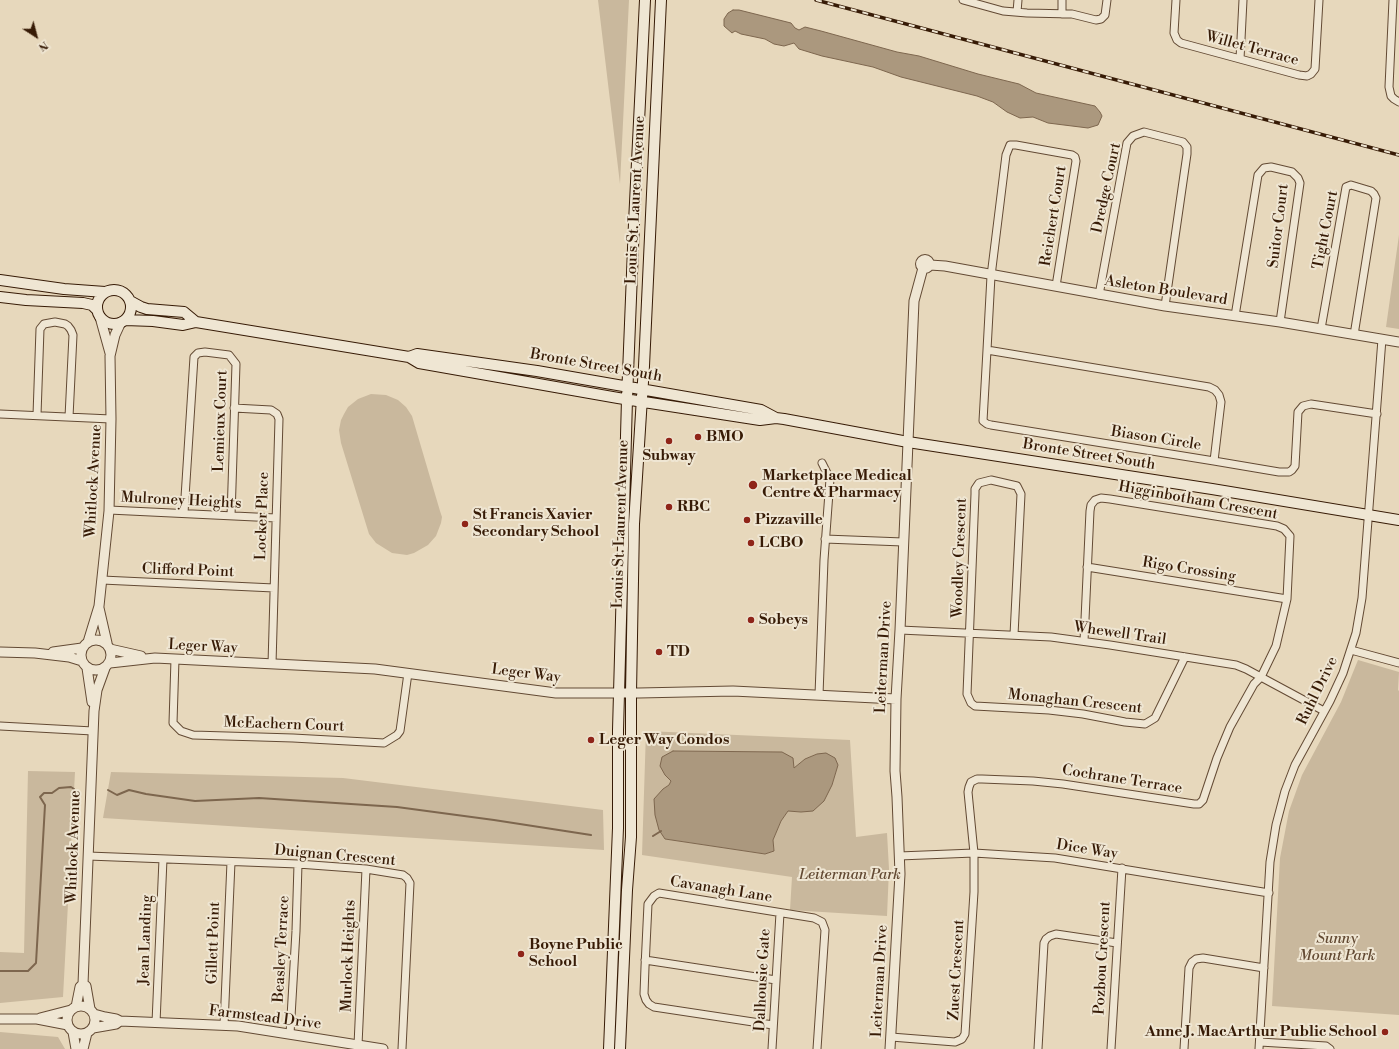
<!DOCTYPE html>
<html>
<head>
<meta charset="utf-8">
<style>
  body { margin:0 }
  #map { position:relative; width:1399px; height:1049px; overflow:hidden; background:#e7d8bc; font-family:"Libre Bodoni",serif }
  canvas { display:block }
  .north { position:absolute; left:16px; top:16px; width:40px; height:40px; -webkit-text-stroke:3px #efe6d3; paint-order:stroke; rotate:144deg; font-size:11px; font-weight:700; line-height:16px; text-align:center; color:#371b06 }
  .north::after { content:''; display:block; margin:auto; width:14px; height:18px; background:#371b06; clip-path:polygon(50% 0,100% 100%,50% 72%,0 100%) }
</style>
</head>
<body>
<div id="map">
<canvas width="1399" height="1049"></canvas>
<div class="north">N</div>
</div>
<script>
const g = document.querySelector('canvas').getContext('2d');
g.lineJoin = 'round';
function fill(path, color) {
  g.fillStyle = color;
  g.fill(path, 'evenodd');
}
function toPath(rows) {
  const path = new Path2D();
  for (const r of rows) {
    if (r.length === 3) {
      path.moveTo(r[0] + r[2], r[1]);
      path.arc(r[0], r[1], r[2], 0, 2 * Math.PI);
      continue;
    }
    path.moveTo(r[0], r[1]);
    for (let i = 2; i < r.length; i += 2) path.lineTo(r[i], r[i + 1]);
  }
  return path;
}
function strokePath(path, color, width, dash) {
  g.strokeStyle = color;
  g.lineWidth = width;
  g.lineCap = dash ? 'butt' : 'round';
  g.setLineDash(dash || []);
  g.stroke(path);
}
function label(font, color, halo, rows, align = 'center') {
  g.font = font + ' "Libre Bodoni",serif';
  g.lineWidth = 4;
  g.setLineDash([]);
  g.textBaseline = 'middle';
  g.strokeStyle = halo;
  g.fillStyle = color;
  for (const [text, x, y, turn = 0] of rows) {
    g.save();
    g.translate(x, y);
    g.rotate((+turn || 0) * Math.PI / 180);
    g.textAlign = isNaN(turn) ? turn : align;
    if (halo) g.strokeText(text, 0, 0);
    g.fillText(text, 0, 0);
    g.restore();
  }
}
fill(toPath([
  [598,0,629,0,620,184],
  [1399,235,1399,329,1386,327],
  [371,394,386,395,398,400,406,407,412,416,440,511,442,517,441,523,436,536,428,545,414,553,407,555,392,553,376,543,369,534,341,443,339,430,341,420,344,414,348,407,358,399],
  [1358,660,1399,672,1398,690,1399,691,1399,1015,1272,1006,1280,858,1289,811,1302,775,1341,702],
  [646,731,850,740,856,837,887,833,889,869,887,916,790,910,792,877,642,855],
  [673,751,782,752,794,768,805,759,817,754,838,765,832,785,801,812,788,811,781,821,773,840,774,851,765,854,665,839,663,789,669,785,672,780,665,775],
  [28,771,75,772,63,997,0,1003,0,952,24,953],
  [111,772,343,778,603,810,604,850,103,818],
  [0,1032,58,1037,65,1049,0,1049]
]), '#c9b89d');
const water = toPath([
  [733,10,739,10,791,23,795,28,799,30,805,27,821,31,897,52,919,56,978,74,1019,84,1036,93,1095,106,1100,112,1102,116,1098,125,1088,128,1048,123,1033,117,1020,118,1007,112,993,102,977,96,901,77,873,67,822,56,799,49,794,43,784,46,774,44,765,39,741,34,735,31,732,33,724,26,724,19,728,13,733,10],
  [673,751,782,752,793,758,794,768,805,759,817,754,826,753,835,758,838,765,832,785,824,801,813,811,801,812,788,811,781,821,773,840,774,851,765,854,665,839,659,830,655,815,654,799,663,789,669,785,671,781,665,775,660,766,662,757,673,751]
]);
fill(water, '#ab987e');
strokePath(water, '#7d664e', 1);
strokePath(toPath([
  [108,790,117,795,129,790,146,794,195,801,259,798,397,807,494,820,591,835],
  [653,836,661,831],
  [0,971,28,971,36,963,45,805,40,797,44,793,52,793,59,788,71,787,74,789]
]), '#7d664e', 2);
const minor = toPath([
  [963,0,1003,11,1027,13,1072,14,1096,20,1101,19,1105,15,1107,0],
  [1176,0,1174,33,1177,40,1181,43,1299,75,1307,76,1311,74,1315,69,1319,0],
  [1393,0,1389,87,1391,96,1394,99,1399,102],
  [1017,12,1018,0],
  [1062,14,1062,0],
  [1240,59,1243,0],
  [1099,295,1127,143,1133,136,1144,132,1183,142,1187,147,1187,154,1165,306],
  [1235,316,1258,175,1264,168,1271,167,1292,172,1298,178,1300,183,1280,322],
  [1321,329,1346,187,1351,185,1371,191,1374,194,1376,198,1354,335],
  [987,350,1209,387,1215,390,1219,395,1221,402,1214,461,991,425,987,424,983,421,987,350,991,276,1006,155,1010,145,1016,145,1072,155,1075,157,1076,161,1056,286],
  [234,408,271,410,277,414,279,419,272,664],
  [0,414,111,419],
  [37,415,40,329,44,324,55,322,65,324,68,326,71,330,73,335,69,417],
  [1214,461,1279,472,1289,472,1292,470,1295,466,1298,412,1303,406,1311,404,1377,414],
  [109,510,276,518],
  [184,513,194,357,198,353,205,352,229,355,236,364,231,516],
  [825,539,903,542],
  [1087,567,1287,599],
  [102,580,274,588],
  [900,630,1051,637,1110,645,1236,665,1246,669,1324,711],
  [1014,635,1021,494,1017,486,991,480,979,483,975,489,975,494,967,694,971,703,975,706,1049,710,1083,714,1125,722,1145,724,1155,718,1185,657],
  [1351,650,1399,663],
  [175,659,173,723,181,731,193,735,293,738,384,743,397,735,400,731,408,673],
  [819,695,824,560,830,479,822,463],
  [0,726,93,731],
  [88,856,298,864,366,869,403,875,407,878,410,883,402,1049],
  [899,856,974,853,1055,858,1269,893],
  [645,960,776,980],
  [156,1023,163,859],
  [224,1025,231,862],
  [773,1025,654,1007,649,1004,646,1000,644,994,645,967,648,904,654,896,659,893,814,918,822,922,825,930,817,1049],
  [290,1034,296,931,298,864],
  [891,1037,955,1042,962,1039,965,1034,974,892,974,853,968,792,969,787,971,782,977,779,982,779,1033,781,1063,784,1194,804,1199,804,1203,800,1217,758,1230,727,1254,684,1261,677,1276,646,1287,599,1290,536,1284,529,1277,526,1110,499,1101,498,1095,500,1091,505,1090,511,1084,641],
  [1260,1042,1326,1046,1330,1049],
  [358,1045,366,869],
  [772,1049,780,913],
  [1038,1049,1044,943,1046,939,1050,936,1056,934,1117,943],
  [1111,1049,1122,868],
  [1184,1049,1189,968,1192,962,1196,959,1203,958,1264,968],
  [1259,1049,1270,862,1276,825,1285,791,1295,765,1330,701,1343,673,1356,633,1362,598,1382,339]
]);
const tertiary = toPath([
  [925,264,4.5],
  [930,265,945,266,1165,306,1280,322,1399,342],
  [100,317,110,353],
  [99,608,107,643],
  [96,655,15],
  [88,642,99,606,109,511,111,419,110,356,115,335,121,322],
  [110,649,141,656],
  [0,652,35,653,69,657,82,661],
  [53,652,82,648],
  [110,663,155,658,375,669,556,693,639,693,733,691,896,699],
  [87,668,92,702],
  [83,984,86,986,90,1009],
  [81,1020,14],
  [76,1007,80,987,83,984,94,711,97,690,105,668],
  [94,1014,105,1017,116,1019,120,1021,238,1026,383,1049],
  [40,1018,71,1010],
  [0,1019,37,1019,68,1025],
  [93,1028,116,1024,120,1021],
  [73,1032,76,1049],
  [83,1049,87,1033],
  [890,1049,900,874,897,797,895,771,896,699,900,630,914,301,923,268]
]);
const secondary = toPath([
  [0,280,64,289,105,292],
  [114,307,17],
  [0,297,26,300,83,303,92,305,96,309],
  [130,301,141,307,147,309,184,312,196,322],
  [125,320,153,321,183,325,196,322,409,357,419,363,618,398,760,420,776,418,784,419,908,442,1212,489,1399,520],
  [409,357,417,354,537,371,761,410,776,418],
  [609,1049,618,828,618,730,627,399,634,223,645,0],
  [620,1049,627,890,631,837,631,693,634,524,644,366,661,0]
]);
strokePath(minor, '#634a34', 9);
strokePath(tertiary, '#634a34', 11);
strokePath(secondary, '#371b06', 12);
strokePath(minor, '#efe6d3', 7);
strokePath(tertiary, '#efe6d3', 9);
strokePath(secondary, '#efe6d3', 10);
const rail = toPath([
  [816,0,1399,155]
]);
strokePath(rail, '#371b06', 3.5);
strokePath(rail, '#efe6d3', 2, [6]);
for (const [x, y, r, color] of [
  [698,437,4,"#8f2418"],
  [669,441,4,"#8f2418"],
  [753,485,5,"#8f2418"],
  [669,507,4,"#8f2418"],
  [747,520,4,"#8f2418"],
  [465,524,4,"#8f2418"],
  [751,543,4,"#8f2418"],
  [751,620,4,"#8f2418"],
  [659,652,4,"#8f2418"],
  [591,740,4,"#8f2418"],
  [521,954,4,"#8f2418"],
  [1385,1032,4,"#8f2418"]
]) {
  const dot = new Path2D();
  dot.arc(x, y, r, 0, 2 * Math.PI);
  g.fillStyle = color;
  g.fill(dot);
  strokePath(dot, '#efe6d3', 1.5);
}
label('15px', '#371b06', '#efe6d3', [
  ["Willet Terrace",1252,49,15],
  ["Dredge Court",1107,188,-78],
  ["Louis St. Laurent Avenue",636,200,-87],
  ["Reichert Court",1054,216,-81],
  ["Suitor Court",1279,226,-83],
  ["Tight Court",1326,230,-79],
  ["Asleton Boulevard",1166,291,9],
  ["Bronte Street South",596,366,10],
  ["Lemieux Court",221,421,-88],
  ["Biason Circle",1156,439,9],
  ["Bronte Street South",1089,455,9],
  ["Whitlock Avenue",94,481,-87],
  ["Mulroney Heights",181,501,3],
  ["Higginbotham Crescent",1198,501,10],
  ["Locker Place",263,516,-88],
  ["Louis St. Laurent Avenue",621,524,-88],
  ["Woodley Crescent",960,558,-88],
  ["Rigo Crossing",1189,570,9],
  ["Clifford Point",188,571,2],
  ["Whewell Trail",1120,634,8],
  ["Leger Way",203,647,3],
  ["Leiterman Drive",884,657,-87],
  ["Leger Way",526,674,7],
  ["Ruhl Drive",1318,691,-64],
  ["Monaghan Crescent",1075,702,6],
  ["McEachern Court",284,725,2],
  ["Cochrane Terrace",1122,780,9],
  ["Whitlock Avenue",74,847,-88],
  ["Dice Way",1087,850,9],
  ["Duignan Crescent",335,856,5],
  ["Cavanagh Lane",721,890,9],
  ["Jean Landing",146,940,-88],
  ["Gillett Point",214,943,-88],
  ["Beasley Terrace",282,949,-87],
  ["Murlock Heights",349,956,-88],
  ["Pozbou Crescent",1103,958,-87],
  ["Zuest Crescent",957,970,-87],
  ["Dalhousie Gate",763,980,-87],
  ["Leiterman Drive",880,981,-87],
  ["Farmstead Drive",265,1018,7]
]);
label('bold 15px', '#371b06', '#efe6d3', [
  ["BMO",706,437],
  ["Subway",669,456,"center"],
  ["Marketplace Medical",762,476],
  ["Centre & Pharmacy",762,493],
  ["RBC",677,507],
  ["St Francis Xavier",473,515],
  ["Secondary School",473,532],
  ["Pizzaville",755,520],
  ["LCBO",759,543],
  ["Sobeys",759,620],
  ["TD",667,652],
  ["Leger Way Condos",599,740],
  ["Boyne Public",529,945],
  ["School",529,962],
  ["Anne J. MacArthur Public School",1377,1032,"right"]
], 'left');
label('italic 15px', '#634a33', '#efe6d3', [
  ["Leiterman Park",850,875],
  ["Sunny",1337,939],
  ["Mount Park",1337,956]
]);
</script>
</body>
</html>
